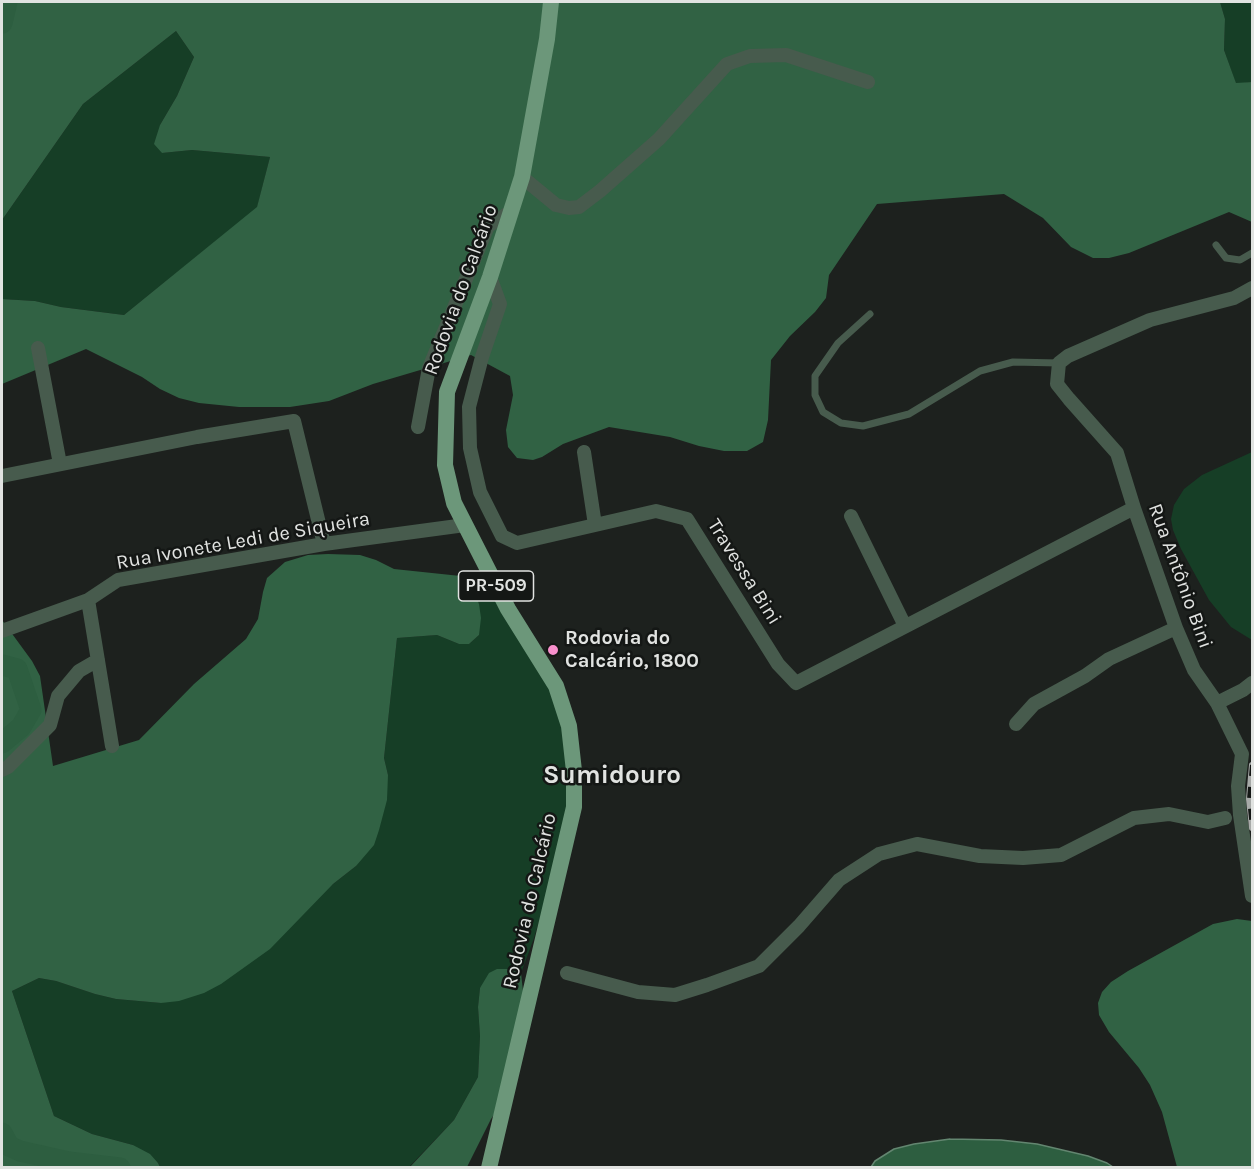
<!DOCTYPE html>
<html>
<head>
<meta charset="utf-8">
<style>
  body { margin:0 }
  #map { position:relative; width:1254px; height:1169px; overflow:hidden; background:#1d211e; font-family:Karla,sans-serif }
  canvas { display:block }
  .frame { position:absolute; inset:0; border:3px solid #e1e3e1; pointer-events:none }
</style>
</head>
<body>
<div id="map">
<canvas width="1254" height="1169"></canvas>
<div class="frame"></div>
</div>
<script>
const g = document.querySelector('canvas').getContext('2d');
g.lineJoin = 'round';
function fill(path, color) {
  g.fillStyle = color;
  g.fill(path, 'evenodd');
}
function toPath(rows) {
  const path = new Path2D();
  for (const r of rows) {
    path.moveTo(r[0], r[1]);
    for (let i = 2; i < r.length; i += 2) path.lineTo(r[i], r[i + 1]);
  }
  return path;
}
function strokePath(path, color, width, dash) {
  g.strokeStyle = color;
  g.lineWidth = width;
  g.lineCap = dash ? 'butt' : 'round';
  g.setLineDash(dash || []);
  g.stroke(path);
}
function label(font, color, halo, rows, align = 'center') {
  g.font = font + ' Karla,sans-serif';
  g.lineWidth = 5;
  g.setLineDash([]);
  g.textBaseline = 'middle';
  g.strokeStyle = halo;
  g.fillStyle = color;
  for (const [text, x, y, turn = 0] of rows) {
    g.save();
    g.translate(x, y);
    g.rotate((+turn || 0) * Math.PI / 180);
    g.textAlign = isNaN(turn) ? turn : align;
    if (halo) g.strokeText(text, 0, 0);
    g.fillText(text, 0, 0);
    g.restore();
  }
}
fill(toPath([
  [1220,2,1252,2,1252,82,1236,84,1224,50,1225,19],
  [176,31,194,57,177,96,160,125,162,153,192,150,270,157,257,208,124,315,61,307,35,301,2,299,2,220,83,104],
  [1252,452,1252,640,1231,627,1209,600,1181,549,1173,530,1171,519,1174,505,1184,489,1202,475],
  [470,577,499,602,556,698,569,763,566,810,547,894,534,938,521,973,513,969,480,988,478,1007,480,1036,478,1077,454,1120,409,1167,160,1167,158,1163,133,1145,92,1134,54,1116,12,991,39,978,56,981,95,994,116,999,161,1003,333,884,356,866,388,775,384,758,397,638,437,635,459,644,469,644,479,635,479,604]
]), '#163e26');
fill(toPath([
  [7,2,1220,2,1225,19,1224,50,1236,83,1252,82,1252,222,1229,212,1129,253,1109,258,1093,258,1071,247,1043,218,1004,194,877,204,829,275,826,298,815,312,790,336,771,360,768,420,763,442,747,451,724,451,699,446,670,437,609,427,563,444,542,457,533,460,517,458,508,447,506,430,513,395,510,376,471,355,373,384,329,401,290,407,239,407,199,403,179,398,160,389,142,377,86,349,2,384,2,299,35,301,61,307,124,315,257,207,270,157,192,150,162,153,154,144,160,125,177,96,194,57,176,31,83,104,2,220,2,15],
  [328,554,360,555,376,560,394,569,470,577,479,604,481,618,479,635,469,644,459,644,437,635,397,638,384,758,388,775,387,800,379,830,374,845,356,866,333,884,270,949,221,984,204,993,179,1001,161,1003,116,999,95,994,56,981,39,978,12,991,54,1116,92,1134,133,1145,150,1154,158,1163,160,1167,2,1167,2,620,32,661,40,676,53,766,139,740,194,684,246,639,258,619,263,592,267,578,285,562,308,555],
  [1237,919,1252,921,1252,1167,1177,1167,1162,1112,1150,1085,1139,1068,1109,1032,1099,1015,1098,1003,1102,992,1111,982,1128,971,1213,924],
  [497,969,513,969,521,973,524,1000,502,1103,491,1119,467,1167,409,1168,454,1120,478,1077,480,1036,478,1007,480,988,489,973]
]), '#316244');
const water = toPath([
  [950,1139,1001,1140,1037,1144,1088,1156,1107,1163,1113,1167,871,1167,875,1161,894,1149,914,1144,950,1139]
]);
fill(water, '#2d5e40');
strokePath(water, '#638670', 1.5);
strokePath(toPath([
  [69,1162,71,1168]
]), '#638670', 4);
strokePath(toPath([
  [2,23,7,2],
  [2,665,17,669,31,710,21,727,2,743],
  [2,1133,9,1146,20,1151,69,1162,120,1168]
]), '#2d5e40', 21);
strokePath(toPath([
  [1216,245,1226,258,1240,260,1252,253],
  [870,314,838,343,815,376,815,395,823,412,841,423,863,426,909,414,980,371,1013,362,1059,363]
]), '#475b4d', 7);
strokePath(toPath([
  [522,177,556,205,569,208,579,207,600,191,659,139,727,64,750,56,786,55,868,82],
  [490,277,500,304,482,357,469,407,470,448,480,492,502,536,517,543,656,511,687,519,778,664,796,683,1134,508],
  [1252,288,1234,298,1150,320,1068,356,1059,363,1057,384,1069,399,1117,453,1134,508,1176,628,1194,670,1217,703,1242,754,1238,786,1240,815,1252,896],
  [38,348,60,464],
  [418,427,429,368,488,226,512,211],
  [584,452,595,525],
  [2,476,197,437,294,421,324,544],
  [851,516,905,626],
  [88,600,112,746],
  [2,631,88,600,118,580,324,544,465,525],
  [1217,703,1243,690,1252,683],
  [1016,724,1034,704,1085,676,1109,659,1176,628],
  [2,770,8,767,50,725,58,696,79,671,98,660],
  [567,973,638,992,675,995,707,985,759,966,799,926,839,880,879,854,917,844,980,856,1023,858,1061,855,1134,818,1169,814,1208,822,1225,818]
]), '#475b4d', 14);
strokePath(toPath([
  [489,1168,574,807,574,771,569,726,556,686,508,609,454,503,445,465,447,392,490,277,522,177,547,39,551,2]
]), '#6c977a', 16);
const rail = toPath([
  [1252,765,1249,799,1252,828]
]);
strokePath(rail, '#a7aaa8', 6);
strokePath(rail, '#141715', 4, [11]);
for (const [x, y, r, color] of [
  [553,650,6,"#f890cc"]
]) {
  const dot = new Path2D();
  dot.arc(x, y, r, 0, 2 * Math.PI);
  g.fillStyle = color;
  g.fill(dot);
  strokePath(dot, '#141715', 2);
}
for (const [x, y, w] of [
  [496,586,75]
]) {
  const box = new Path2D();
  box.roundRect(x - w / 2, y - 15, w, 30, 4.5);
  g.fillStyle = '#141715';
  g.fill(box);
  strokePath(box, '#e1e3e1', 1.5);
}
label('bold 18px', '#e1e3e1', null, [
  ["PR-509",496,586]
]);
label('20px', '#e1e3e1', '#141715', [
  ["Rodovia do Calcário",461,290,-70],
  ["Rua Ivonete Ledi de Siqueira",243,541,-10],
  ["Travessa Bini",744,572,58],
  ["Rua Antônio Bini",1180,576,70],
  ["Rodovia do Calcário",530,901,-77]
]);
label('bold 20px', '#e1e3e1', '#141715', [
  ["Rodovia do",565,638],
  ["Calcário, 1800",565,661]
], 'left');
label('bold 26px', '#e1e3e1', '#141715', [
  ["Sumidouro",612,776]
]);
</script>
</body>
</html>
